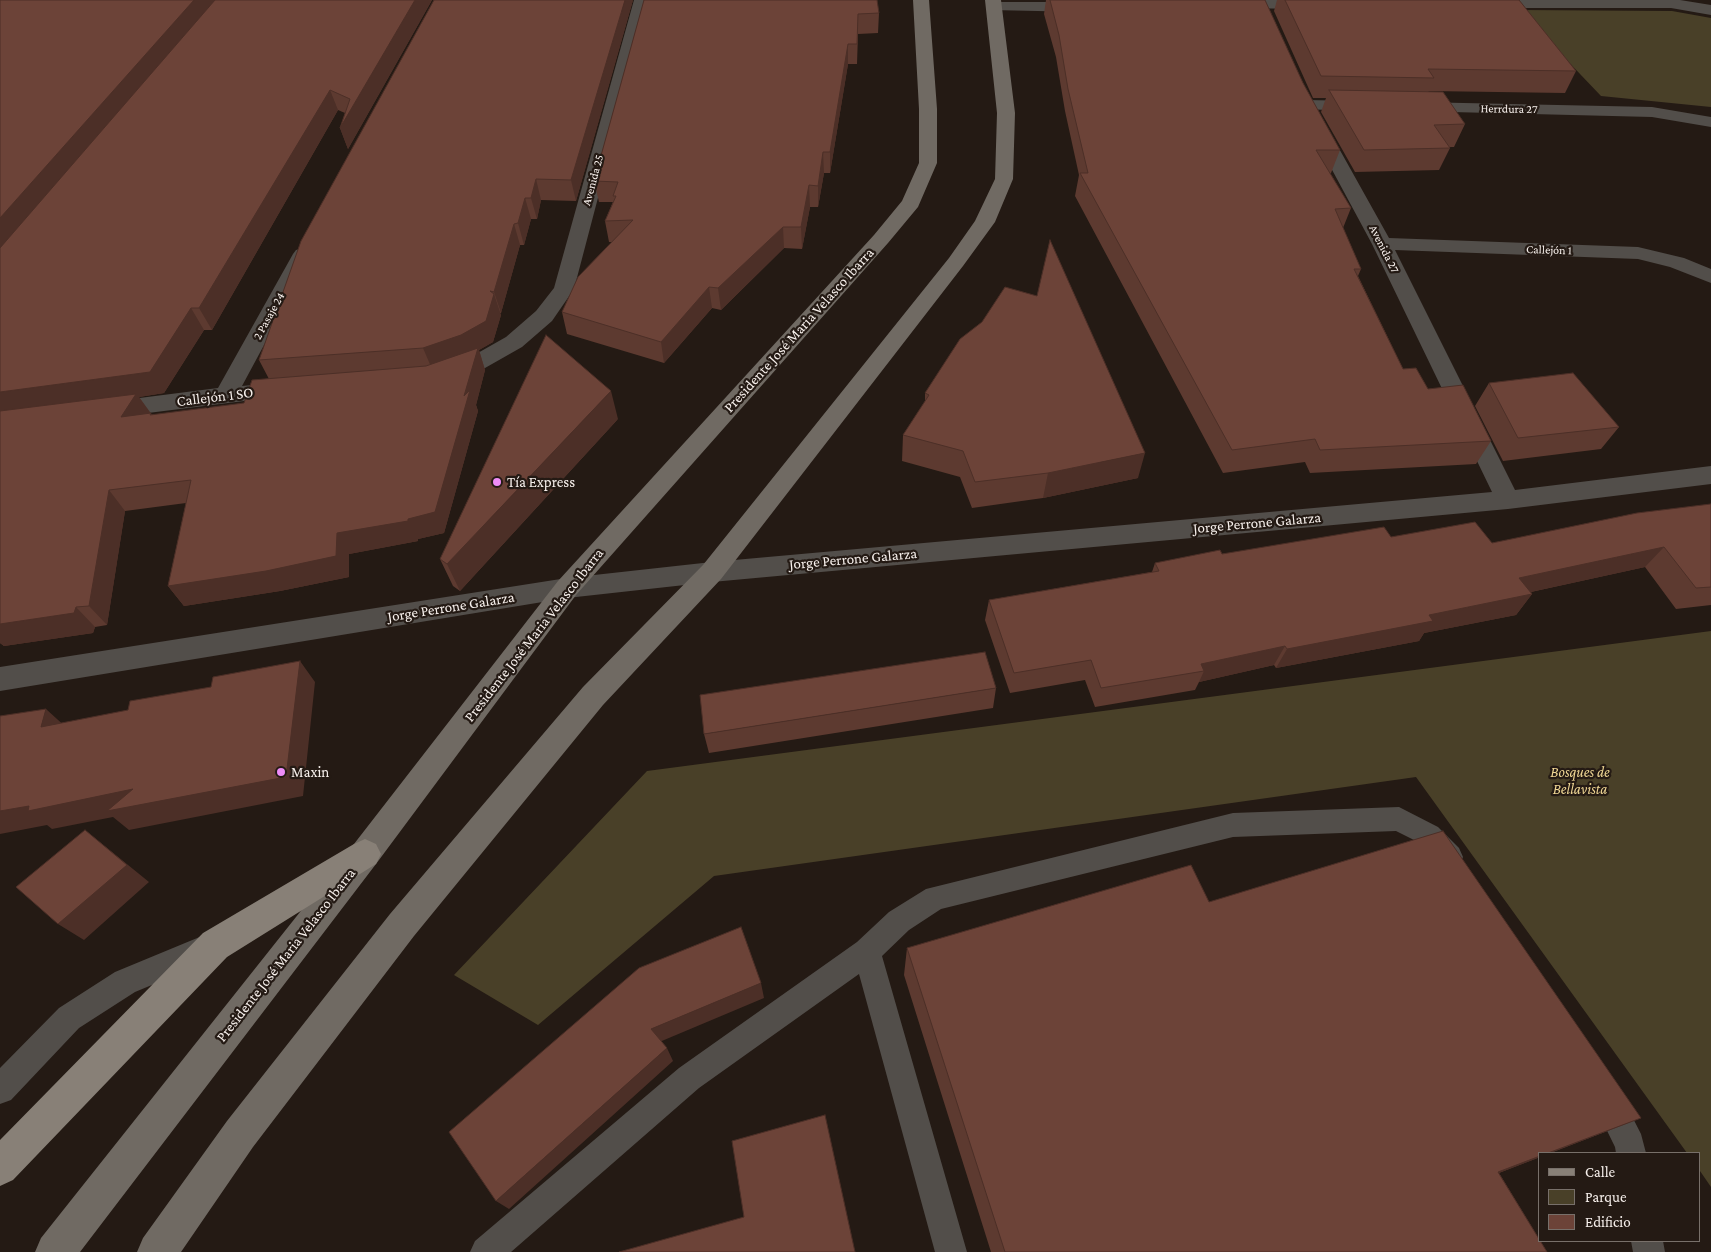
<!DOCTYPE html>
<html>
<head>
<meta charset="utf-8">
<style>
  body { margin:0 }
  #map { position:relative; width:1711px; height:1252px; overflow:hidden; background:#241a14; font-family:"Crimson Pro",serif }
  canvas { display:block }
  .legend { position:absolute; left:1538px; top:1152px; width:162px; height:90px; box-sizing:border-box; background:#241a14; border:1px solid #78706a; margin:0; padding:6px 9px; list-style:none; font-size:15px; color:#f7f0ec }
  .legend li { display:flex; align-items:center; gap:10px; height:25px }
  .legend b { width:25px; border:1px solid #78706a }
</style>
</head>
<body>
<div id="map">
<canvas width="1711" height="1252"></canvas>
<ul class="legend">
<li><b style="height:6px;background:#888077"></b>Calle</li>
<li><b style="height:14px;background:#494028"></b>Parque</li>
<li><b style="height:14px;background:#6c4338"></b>Edificio</li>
</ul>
</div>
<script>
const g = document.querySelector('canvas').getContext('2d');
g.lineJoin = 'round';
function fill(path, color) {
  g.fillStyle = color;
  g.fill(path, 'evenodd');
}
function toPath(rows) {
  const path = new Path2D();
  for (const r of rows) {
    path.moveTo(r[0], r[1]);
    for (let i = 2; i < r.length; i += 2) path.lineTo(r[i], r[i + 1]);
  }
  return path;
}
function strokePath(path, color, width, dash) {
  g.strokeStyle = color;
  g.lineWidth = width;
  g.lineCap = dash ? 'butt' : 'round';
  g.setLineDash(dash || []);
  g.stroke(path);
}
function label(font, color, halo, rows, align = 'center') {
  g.font = font + ' "Crimson Pro",serif';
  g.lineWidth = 4.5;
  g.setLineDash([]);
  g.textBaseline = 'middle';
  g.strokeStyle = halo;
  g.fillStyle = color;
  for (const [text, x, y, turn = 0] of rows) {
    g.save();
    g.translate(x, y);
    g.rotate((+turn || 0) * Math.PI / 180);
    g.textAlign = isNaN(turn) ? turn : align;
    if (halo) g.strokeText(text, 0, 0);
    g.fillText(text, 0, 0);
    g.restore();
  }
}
fill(toPath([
  [1519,10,1672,11,1711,18,1711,107,1601,96],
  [1711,631,1711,1187,1700,1171,1700,1153,1687,1153,1416,777,714,876,538,1025,454,975,647,771]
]), '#494028');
fill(toPath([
  [1399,807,1438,827,1459,848,1463,857,1459,866,1450,869,1441,866,1420,843,1396,831,1233,837,941,909,909,930,882,956,967,1252,935,1252,859,974,699,1088,511,1252,470,1252,475,1241,679,1068,857,942,889,912,926,889,1233,813,1399,807],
  [202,936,212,940,216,950,212,960,135,992,79,1028,11,1100,0,1104,0,1068,59,1008,115,972,202,936],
  [1607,1085,1618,1089,1641,1134,1646,1153,1616,1153,1615,1147,1592,1100,1596,1089,1607,1085],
  [1631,1241,1663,1241,1665,1252,1633,1252,1631,1241]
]), '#524e4a');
fill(toPath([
  [634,0,650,0,574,289,552,321,522,347,485,368,448,380,440,378,437,373,440,368,469,358,506,337,536,311,554,288,634,0],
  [1231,0,1316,0,1321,4,1318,7,1313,9,1226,8,1223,5,1226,2,1231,0],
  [1477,0,1680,0,1711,5,1711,15,1671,8,1483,8,1478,6,1475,3,1477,0],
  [996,2,1083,2,1088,4,1091,7,1088,10,1083,12,991,10,988,7,991,4,996,2],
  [1306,100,1359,101,1365,102,1368,106,1365,110,1359,111,1300,109,1297,105,1300,101,1306,100],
  [1417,102,1652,107,1711,117,1711,127,1652,117,1411,111,1408,107,1411,103,1417,102],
  [1318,122,1324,123,1327,127,1389,238,1638,247,1684,258,1711,269,1711,283,1670,267,1638,259,1395,250,1515,490,1711,466,1711,484,1508,509,712,582,567,598,0,691,0,667,567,578,712,562,1492,492,1372,244,1309,127,1312,123,1318,122],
  [303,248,310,250,313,254,242,386,284,382,292,385,295,390,292,395,108,418,100,416,96,410,100,404,108,402,218,388,293,254,296,250,303,248]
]), '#524e4a');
fill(toPath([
  [913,0,929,0,937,109,937,163,918,207,888,243,576,595,376,864,80,1252,35,1252,41,1238,354,844,558,581,874,235,902,201,919,163,919,109,913,0],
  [985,0,1001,0,1015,113,1013,179,995,222,963,266,721,579,603,705,414,936,253,1147,181,1252,137,1252,143,1238,227,1121,390,914,583,687,703,565,949,258,975,221,995,179,997,113,985,0]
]), '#706a63');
fill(toPath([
  [365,839,376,844,381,854,376,864,227,957,13,1180,0,1186,0,1140,203,933,354,844,365,839]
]), '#888077');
fill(toPath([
  [0,0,432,0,348,149,340,128,345,113,338,110,212,330,204,330,164,393,139,397,150,413,152,415,244,403,269,379,259,360,633,0,576,201,541,200,537,219,531,219,524,245,520,245,501,313,500,313,501,315,493,342,479,350,485,370,476,405,478,411,444,533,418,539,418,541,349,554,349,577,280,591,184,606,168,586,186,503,125,511,107,625,95,627,93,633,4,646,0,643],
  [644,0,879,13,878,33,858,34,857,64,848,64,830,173,824,173,818,207,810,207,802,249,784,248,721,310,712,308,664,363,567,334,562,312,612,242,609,242,605,221,613,202,599,202,594,181],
  [1046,0,1265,0,1303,83,1340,150,1331,173,1330,173,1351,208,1343,228,1361,269,1358,276,1403,369,1491,441,1476,464,1310,473,1305,462,1223,473,1075,196,1079,175,1065,111,1056,57,1044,14],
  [1277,0,1519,0,1576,71,1565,93,1429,91,1428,92,1465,124,1454,147,1449,147,1450,148,1439,170,1355,172,1321,112,1326,98,1313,98,1274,11],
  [1489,383,1619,427,1601,449,1503,461,1475,406],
  [925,393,1138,478,1043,498,972,508,960,477,902,461,903,435,925,402],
  [618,419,460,591,453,586,440,559],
  [1711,504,1711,605,1676,609,1645,567,1531,592,1532,594,1516,615,1424,633,1419,641,1276,668,1274,665,1199,682,1195,690,1095,707,1085,680,1010,693,985,620,989,600,1152,572,1155,563,1222,554,1391,537,1492,543],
  [996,688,993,708,709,753,704,734],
  [1209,902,1641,1118,1499,1173,1547,1252,991,1252,904,975,907,948]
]), '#5d3a30');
fill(toPath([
  [194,0,220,0,0,257,0,218],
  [415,0,432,0,348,149,340,128],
  [625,0,633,0,576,201,571,180],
  [848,44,848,64,830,173,830,152],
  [330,90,338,110,212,330,199,308],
  [823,152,824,173,818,207,818,186],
  [536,179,541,200,537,219,531,198],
  [809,185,810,207,802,249,801,227],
  [525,198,531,219,524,245,518,223],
  [514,224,520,245,501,313,494,292],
  [783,227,784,248,721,310,718,288],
  [709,287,712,308,664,363,661,342],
  [494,294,501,315,493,342,479,350,485,370,476,405,478,411,444,533,418,539,418,541,349,554,349,577,280,591,184,606,168,586,337,533,432,369,423,348],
  [191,308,204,330,164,393,139,397,166,434,137,438,0,416,0,392],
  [611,391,618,419,460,591,447,564],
  [1145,453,1138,478,1043,498,1048,473],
  [109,490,125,511,107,625,89,606],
  [1664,547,1645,567,1503,598,1519,578],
  [1532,594,1516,615,1424,633,1419,641,1276,668,1287,649,1429,615],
  [76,607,95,627,93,633,4,646,0,643,0,624],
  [1285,646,1274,665,1199,682,1204,671,1201,664],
  [300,661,315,682,303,796,129,830,113,817,52,829,47,825,0,834,0,811],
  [46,709,68,729,41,727],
  [85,830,149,882,84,940,58,924],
  [761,983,764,998,657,1043,651,1029],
  [667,1048,673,1061,509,1209,496,1201],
  [1641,1118,1550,1153,1548,1153],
  [1540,1156,1540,1157,1457,1189,1498,1172]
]), '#4c2f27');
const building = toPath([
  [0,0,194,0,0,218,0,0],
  [215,0,415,0,340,128,350,99,330,90,199,308,191,308,150,372,0,392,0,248,215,0],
  [434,0,625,0,571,180,536,179,531,198,525,198,518,223,514,224,494,292,490,291,494,294,486,321,461,335,423,348,259,360,301,241,434,0],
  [644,0,877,0,879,13,858,14,857,44,848,44,830,152,823,152,818,186,809,185,801,227,783,227,718,288,709,287,661,342,562,312,578,277,633,220,605,221,616,196,613,196,618,182,594,181,644,0],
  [1050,0,1265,0,1303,83,1340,150,1316,150,1351,208,1335,209,1361,269,1354,269,1403,369,1416,368,1428,389,1463,385,1491,441,1320,450,1315,439,1232,450,1080,173,1088,173,1068,89,1059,35,1050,0],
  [1285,0,1519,0,1576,71,1428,69,1434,78,1321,76,1285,0],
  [1329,90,1443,92,1465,124,1434,125,1450,148,1364,150,1329,90],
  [1050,240,1145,453,1048,473,975,482,963,451,903,435,929,395,925,393,960,339,982,322,1005,287,1037,296,1050,240],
  [546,335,611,391,447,564,440,559,546,335],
  [478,348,464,396,470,390,435,512,408,519,408,521,337,533,336,556,266,571,168,586,191,480,109,490,89,606,76,607,74,613,0,624,0,411,136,394,121,417,151,413,150,415,244,403,252,380,426,366,478,348],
  [1573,373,1619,427,1518,438,1489,383,1573,373],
  [1711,504,1711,587,1696,588,1664,547,1519,578,1532,594,1429,615,1433,621,1287,649,1285,646,1201,664,1204,671,1101,688,1091,660,1014,673,989,600,1159,571,1155,563,1220,550,1222,554,1384,527,1391,537,1475,522,1492,543,1637,513,1711,504],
  [985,652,996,688,704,734,700,695,985,652],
  [300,661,286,777,107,811,133,789,28,811,29,806,0,811,0,716,46,709,41,727,128,710,130,701,211,687,213,677,300,661],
  [85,830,127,865,58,924,16,887,85,830],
  [1443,831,1641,1118,1548,1153,1540,1153,1540,1156,1498,1172,1547,1252,1005,1252,907,948,1191,865,1209,902,1443,831],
  [741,927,761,983,651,1029,667,1048,496,1201,449,1132,639,968,741,927],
  [825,1115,855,1252,619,1252,744,1217,732,1141,825,1115]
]);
fill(building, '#6c4338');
strokePath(building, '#4c2f27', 1);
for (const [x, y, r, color] of [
  [497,482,5,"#ee8cf8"],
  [281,772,5,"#ee8cf8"]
]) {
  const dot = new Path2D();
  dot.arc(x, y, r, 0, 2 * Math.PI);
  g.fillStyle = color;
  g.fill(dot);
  strokePath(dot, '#241a14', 2);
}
label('12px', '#f7f0ec', '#241a14', [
  ["Herrdura 27",1509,109,1],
  ["Avenida 25",593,180,-75],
  ["Avenida 27",1384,249,63],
  ["Callejón 1",1549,250,2],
  ["2 Pasaje 24",269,316,-61]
]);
label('15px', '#f7f0ec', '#241a14', [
  ["Presidente José Maria Velasco Ibarra",799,330,-48],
  ["Callejón 1 SO",215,397,-7],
  ["Jorge Perrone Galarza",1257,523,-5],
  ["Jorge Perrone Galarza",853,559,-5],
  ["Jorge Perrone Galarza",451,607,-9],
  ["Presidente José Maria Velasco Ibarra",534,635,-52],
  ["Presidente José Maria Velasco Ibarra",286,955,-52]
]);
label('15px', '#f7f0ec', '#241a14', [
  ["Tía Express",507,482],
  ["Maxin",291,772]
], 'left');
label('italic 15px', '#efd694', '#241a14', [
  ["Bosques de",1580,772],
  ["Bellavista",1580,789]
]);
</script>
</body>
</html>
